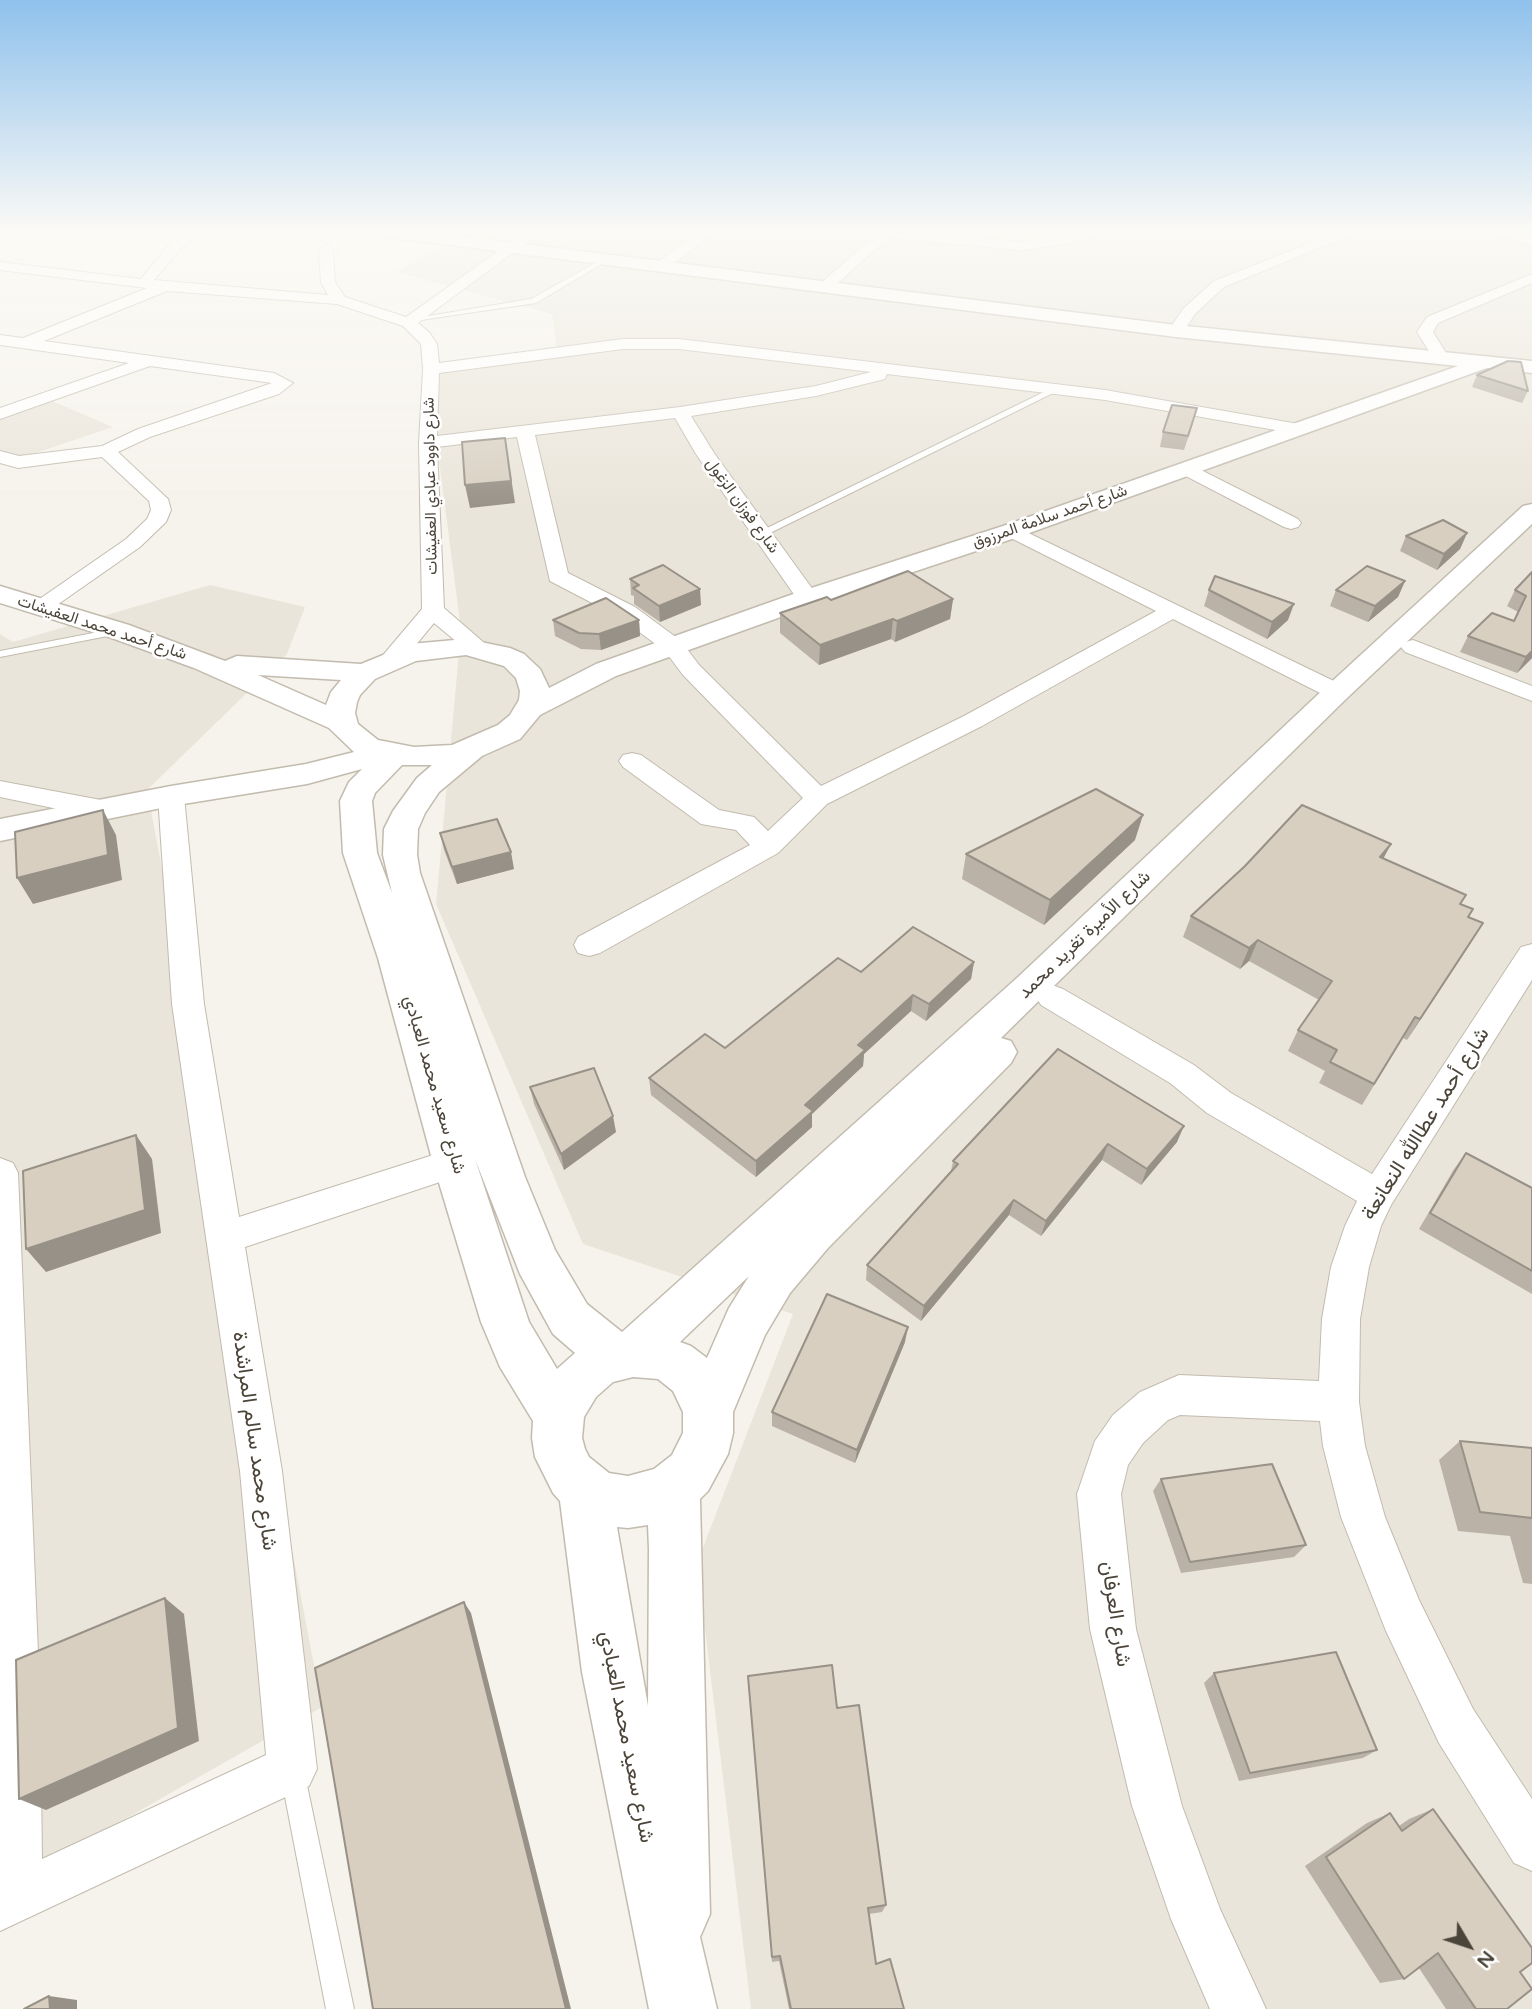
<!DOCTYPE html>
<html>
<head>
<meta charset="utf-8">
<style>
  body { margin:0 }
  #map { position:relative; width:1532px; height:2009px; overflow:hidden; background:#f6f3ec; font-family:"Varela Round",sans-serif }
  canvas { display:block }
  .north { position:absolute; left:1434px; top:1911px; width:70px; height:70px; -webkit-text-stroke:5px #fff; paint-order:stroke; rotate:129deg; font-size:19px; font-weight:700; line-height:28px; text-align:center; color:#4b4439 }
  .north::after { content:''; display:block; margin:auto; width:24px; height:32px; background:#4b4439; clip-path:polygon(50% 0,100% 100%,50% 72%,0 100%) }
</style>
</head>
<body>
<div id="map">
<canvas width="1532" height="2009"></canvas>
<div class="north">N</div>
</div>
<script>
const g = document.querySelector('canvas').getContext('2d');
g.lineJoin = 'round';
function fill(path, color) {
  g.fillStyle = color;
  g.fill(path, 'evenodd');
}
function toPath(rows) {
  const path = new Path2D();
  for (const r of rows) {
    path.moveTo(r[0], r[1]);
    for (let i = 2; i < r.length; i += 2) path.lineTo(r[i], r[i + 1]);
  }
  return path;
}
function strokePath(path, color, width, dash) {
  g.strokeStyle = color;
  g.lineWidth = width;
  g.lineCap = dash ? 'butt' : 'round';
  g.setLineDash(dash || []);
  g.stroke(path);
}
function label(font, color, halo, rows, align = 'center') {
  g.font = font + ' "Varela Round",Vazirmatn,sans-serif';
  g.lineWidth = 5;
  g.setLineDash([]);
  g.textBaseline = 'middle';
  g.strokeStyle = halo;
  g.fillStyle = color;
  for (const [text, x, y, turn = 0] of rows) {
    g.save();
    g.translate(x, y);
    g.rotate((+turn || 0) * Math.PI / 180);
    g.textAlign = isNaN(turn) ? turn : align;
    if (halo) g.strokeText(text, 0, 0);
    g.fillText(text, 0, 0);
    g.restore();
  }
}
fill(toPath([
  [468,231,1532,231,1532,2009,751,2009,697,1563,793,1314,583,1244,436,904,461,630,428,375,557,350,552,314,396,272],
  [45,398,113,427,0,465,0,416],
  [210,585,305,607,287,654,147,790,322,1707,0,1890,0,634,13,642]
]), '#eae5da');
const service = toPath([
  [606,257,608,260,536,303,414,321,410,319,531,299,606,257],
  [1052,388,1059,390,766,535,757,533,1052,388],
  [119,628,123,629,123,633,0,657,0,651,119,628],
  [292,1759,301,1762,304,1771,354,2009,326,2009,280,1771,283,1762,292,1759]
]);
const minor = toPath([
  [190,231,207,231,182,247,154,280,328,295,321,282,319,251,342,231,357,231,333,252,335,282,345,297,406,317,526,231,542,231,418,323,429,332,437,344,439,363,623,339,679,339,1105,390,1304,425,1307,429,1298,434,1105,400,887,374,885,379,816,396,691,416,714,453,819,598,816,603,808,605,800,603,696,454,675,418,535,435,568,573,635,607,681,641,699,665,821,786,964,716,1156,611,1005,535,1002,531,1005,527,1012,525,1346,687,1349,692,1346,697,1337,699,1328,697,1173,619,982,726,827,804,778,853,600,953,589,956,578,953,574,945,578,937,750,845,736,830,701,824,623,767,619,761,623,755,632,753,641,755,719,810,754,817,768,831,803,798,683,675,665,651,619,617,550,581,517,437,437,447,444,608,490,648,486,653,478,655,470,653,434,623,400,664,384,664,380,659,384,654,422,609,419,443,423,369,421,344,403,326,337,304,167,291,44,341,274,373,293,383,279,394,150,437,118,452,168,499,171,510,166,522,140,547,47,612,31,612,28,607,126,539,147,519,151,510,149,501,102,457,18,468,0,463,0,451,19,456,102,446,138,429,272,383,150,366,0,419,0,408,129,363,0,345,0,335,23,338,147,288,0,270,0,262,141,279,172,241,190,231],
  [623,349,679,349,871,372,816,386,680,407,437,436,439,373,623,349],
  [699,231,715,231,667,269,657,269,657,263,699,231],
  [880,231,1021,242,1086,231,1109,231,1067,244,1021,250,888,238,830,290,820,290,818,287,820,284,880,231],
  [1341,231,1360,231,1224,287,1195,314,1182,334,1176,336,1168,331,1184,308,1214,281,1341,231],
  [1487,231,1510,231,1532,237,1532,245,1487,231],
  [1532,274,1532,283,1438,323,1433,332,1446,353,1438,358,1432,356,1417,332,1427,317,1532,274],
  [1187,463,1298,519,1301,523,1298,527,1291,529,1284,527,1180,473,1178,469,1187,463],
  [1413,640,1532,686,1532,701,1405,652,1401,647,1405,642,1413,640],
  [0,781,101,800,111,803,114,809,111,815,101,818,0,797,0,781],
  [171,788,180,790,184,796,204,1004,239,1217,455,1148,467,1153,473,1163,467,1173,245,1247,282,1471,317,1769,309,1786,0,1931,0,1158,13,1163,18,1173,40,1701,42,1859,266,1755,240,1471,172,1004,158,796,162,790,171,788],
  [1532,944,1532,980,1391,1205,1381,1226,1369,1267,1360,1319,1359,1402,1365,1446,1385,1517,1419,1600,1473,1709,1532,1799,1532,1871,1514,1863,1439,1743,1386,1631,1341,1517,1323,1446,1320,1421,1180,1415,1168,1420,1143,1443,1128,1465,1121,1494,1136,1629,1182,1806,1220,1909,1266,2009,1210,2009,1171,1919,1132,1806,1090,1629,1077,1494,1095,1441,1113,1415,1140,1392,1179,1375,1319,1381,1322,1319,1331,1267,1345,1226,1357,1201,1207,1113,1170,1083,1041,1005,1036,997,1041,989,1052,985,1063,989,1194,1065,1231,1093,1372,1174,1521,947,1532,944]
]);
const tertiary = toPath([
  [371,231,419,231,1176,325,1532,361,1532,373,1487,368,1021,536,817,604,616,676,540,715,520,739,482,756,439,792,425,813,418,829,417,855,420,873,525,1177,555,1250,587,1304,622,1332,1018,977,1327,686,1523,506,1532,504,1532,524,1347,698,1001,1038,1011,1041,1017,1052,1011,1063,828,1248,790,1293,765,1335,733,1412,733,1433,728,1454,708,1491,700,1499,710,1914,700,1937,717,2009,649,2009,582,1672,560,1501,553,1493,535,1457,532,1438,533,1421,500,1367,481,1322,433,1163,378,958,343,853,340,801,349,782,362,769,307,784,171,806,0,841,0,819,171,786,306,764,354,752,329,728,194,668,109,637,0,603,0,586,129,625,225,661,237,656,361,664,410,644,466,639,510,648,524,654,540,669,549,688,596,664,799,592,1003,526,1458,366,1176,337,379,236,371,231],
  [466,655,504,666,516,678,520,691,519,700,510,715,498,725,452,745,414,747,378,740,358,724,355,713,357,702,360,695,375,679,416,661,466,655],
  [258,675,341,680,331,692,326,705,258,675],
  [402,765,432,765,417,778,393,811,384,829,383,855,392,893,377,853,372,801,375,793,402,765],
  [475,1159,520,1274,553,1334,575,1353,557,1369,529,1322,475,1159],
  [749,1276,729,1308,707,1358,691,1346,680,1342,749,1276],
  [633,1377,658,1379,673,1391,683,1412,683,1433,672,1455,654,1469,628,1476,609,1473,589,1457,585,1449,582,1438,584,1417,596,1397,613,1382,633,1377],
  [648,1525,649,1549,648,1706,617,1527,628,1528,648,1525]
]);
strokePath(service, '#c2bbae', 2);
strokePath(minor, '#c2bbae', 2);
strokePath(tertiary, '#c2bbae', 3);
fill(service, '#fff');
fill(minor, '#fff');
fill(tertiary, '#fff');
fill(toPath([
  [1477,375,1528,391,1522,403,1472,387],
  [1193,423,1184,450,1160,447,1163,432],
  [1467,533,1460,549,1437,570,1400,551,1406,536],
  [1532,572,1532,658,1517,673,1460,652,1468,636,1514,621,1518,612,1507,606,1515,590],
  [630,579,701,605,660,622,634,604,634,596,631,595],
  [1405,581,1398,597,1368,622,1330,606,1336,590],
  [1209,590,1288,620,1267,639,1204,606],
  [953,599,950,619,895,642,891,639,819,665,780,633,780,613,831,600],
  [553,620,639,620,640,636,601,650,581,649,555,636],
  [440,833,514,869,457,884,444,850],
  [1135,840,1044,925,962,879,966,854],
  [1384,858,1461,904,1473,909,1469,917,1470,944,1407,1040,1403,1038,1362,1105,1319,1083,1325,1071,1288,1051,1298,1030,1319,1000,1249,961,1240,969,1183,937,1191,916],
  [974,962,971,979,926,1021,911,1011,864,1054,863,1066,812,1114,812,1127,756,1177,651,1095,649,1078,725,1048],
  [1058,1049,1177,1142,1141,1185,1102,1160,1041,1236,1009,1215,921,1321,866,1280,867,1265,951,1171,953,1161],
  [530,1087,616,1132,564,1170,534,1104],
  [1466,1153,1532,1188,1532,1294,1419,1229,1454,1169],
  [905,1342,855,1463,772,1426,772,1412],
  [1460,1441,1532,1448,1532,1584,1523,1583,1510,1536,1458,1531,1439,1460],
  [1161,1479,1306,1545,1294,1557,1181,1573,1153,1491],
  [1214,1673,1377,1750,1363,1758,1239,1781,1204,1683],
  [748,1676,837,1708,886,1905,882,1912,869,1914,876,1964,904,2009,789,2009,779,1961,772,1962],
  [1433,1809,1520,1972,1507,2009,1446,2009,1419,1968,1404,1979,1380,1983,1305,1866,1367,1823,1390,1813,1399,1826,1409,1819]
]), '#bab2a6');
fill(toPath([
  [505,438,515,503,470,508,465,485],
  [1467,533,1460,549,1437,570,1444,554],
  [1405,581,1398,597,1368,622,1375,606],
  [700,589,701,605,660,622,659,606],
  [953,599,950,619,895,642,897,621],
  [1294,604,1288,620,1267,639,1272,622],
  [893,619,891,639,819,665,820,645],
  [639,620,640,636,601,650,599,634],
  [1532,651,1532,658,1517,673,1526,657],
  [103,810,116,835,122,880,33,904,17,878],
  [1143,815,1135,840,1044,925,1050,900],
  [1391,844,1380,865,1380,857],
  [511,852,514,869,457,884,452,867],
  [1483,923,1470,944,1407,1040,1420,1019],
  [1258,940,1249,961,1240,969,1249,948],
  [974,962,971,979,926,1021,929,1004],
  [913,995,911,1011,864,1054,863,1066,812,1114,812,1127,756,1177,756,1161,858,1045],
  [613,1116,616,1132,564,1170,561,1154],
  [1184,1126,1177,1142,1141,1185,1147,1169],
  [136,1135,152,1159,161,1233,46,1272,26,1249],
  [1108,1144,1102,1160,1041,1236,1046,1221],
  [1014,1200,1009,1215,921,1321,924,1306],
  [908,1327,905,1342,855,1463,857,1450],
  [165,1598,184,1614,199,1741,46,1810,19,1799],
  [464,1602,471,1613,571,2009,566,2009],
  [49,1996,77,2000,77,2009,50,2009]
]), '#979187');
const building = toPath([
  [1508,361,1521,362,1528,391,1477,375,1508,361],
  [1172,405,1197,408,1188,436,1163,432,1172,405],
  [505,438,511,481,465,485,462,442,505,438],
  [1443,520,1467,533,1444,554,1406,536,1443,520],
  [663,565,700,589,659,606,633,588,639,585,630,579,663,565],
  [1367,566,1405,581,1375,606,1336,590,1367,566],
  [908,571,953,599,897,621,893,619,820,645,780,613,827,597,831,600,908,571],
  [1532,572,1532,651,1526,657,1468,636,1492,613,1514,621,1526,596,1515,590,1532,572],
  [1215,576,1294,604,1272,622,1209,590,1215,576],
  [606,598,639,620,599,634,579,633,553,620,606,598],
  [1096,789,1143,815,1050,900,966,854,1096,789],
  [1302,805,1391,844,1380,857,1466,895,1460,904,1473,909,1468,917,1483,923,1420,1019,1415,1017,1374,1084,1330,1062,1337,1050,1298,1030,1332,981,1258,940,1249,948,1191,916,1245,866,1302,805],
  [103,810,108,855,17,878,15,832,103,810],
  [497,819,511,852,452,867,440,833,497,819],
  [913,927,974,962,929,1004,913,995,858,1045,865,1050,805,1105,813,1111,756,1161,649,1078,705,1034,725,1048,838,958,861,972,913,927],
  [1058,1049,1184,1126,1147,1169,1108,1144,1046,1221,1014,1200,924,1306,867,1265,958,1164,953,1161,1058,1049],
  [594,1068,613,1116,561,1154,530,1087,594,1068],
  [136,1135,145,1210,26,1249,23,1171,136,1135],
  [1466,1153,1532,1188,1532,1271,1430,1213,1466,1153],
  [827,1294,908,1327,857,1450,772,1412,827,1294],
  [1460,1441,1532,1448,1532,1518,1480,1512,1460,1441],
  [1272,1464,1306,1545,1190,1562,1161,1479,1272,1464],
  [165,1598,178,1728,19,1799,16,1660,165,1598],
  [464,1602,566,2009,373,2009,315,1668,464,1602],
  [1336,1652,1377,1750,1250,1773,1214,1673,1336,1652],
  [832,1665,837,1708,859,1705,886,1905,868,1908,876,1964,890,1959,904,2009,791,2009,780,1956,772,1957,748,1676,832,1665],
  [1433,1809,1532,1948,1532,1963,1520,1972,1532,1989,1507,2009,1476,2009,1438,1953,1404,1979,1326,1857,1390,1813,1402,1831,1433,1809],
  [49,1996,50,2009,24,2009,49,1996]
]);
fill(building, '#d8cfc1');
strokePath(building, '#979187', 2);
const sky = g.createLinearGradient(0, 0, 0, 512);
sky.addColorStop(0, '#8fc1ec');
sky.addColorStop(0.45, '#fbfaf6');
sky.addColorStop(1, '#fbfaf600');
g.fillStyle = sky;
g.fillRect(0, 0, 1532, 512);
label('16px', '#4b4439', '#fff', [
  ["شارع داوود عبادي العفيشات",431,486,-91],
  ["شارع فوزان الزغول",742,506,54],
  ["شارع أحمد سلامة المرزوق",1050,517,-19],
  ["شارع أحمد محمد العفيشات",102,628,18]
]);
label('18px', '#4b4439', '#fff', [
  ["شارع الأميرة تغريد محمد",1085,935,-44],
  ["شارع سعيد محمد العبادي",434,1085,74]
]);
label('21px', '#4b4439', '#fff', [
  ["شارع أحمد عطاالله النعانعة",1426,1124,-58],
  ["شارع محمد سالم المراشدة",254,1441,82],
  ["شارع العرفان",1115,1614,81],
  ["شارع سعيد محمد العبادي",626,1737,79]
]);
</script>
</body>
</html>
